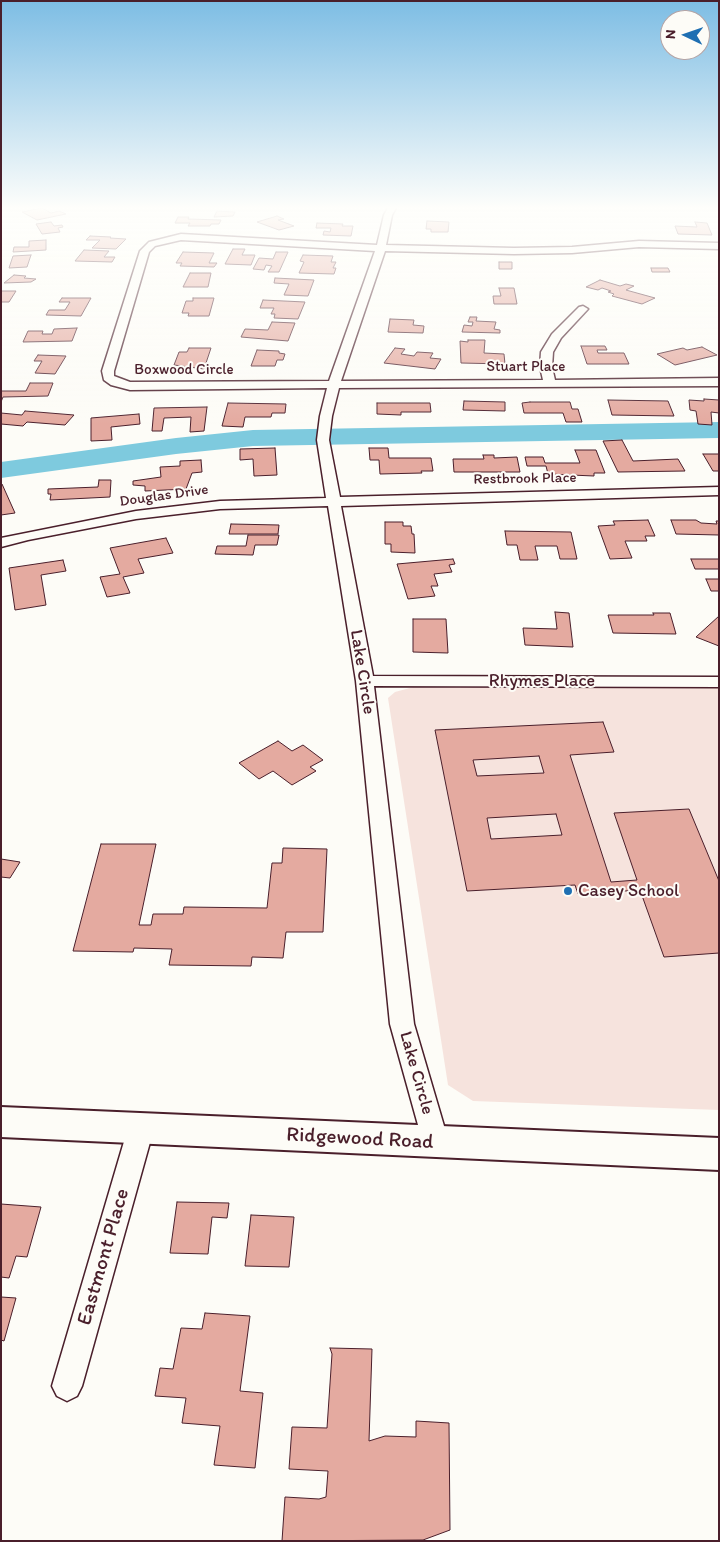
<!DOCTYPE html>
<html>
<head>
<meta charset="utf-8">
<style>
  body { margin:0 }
  #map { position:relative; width:720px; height:1542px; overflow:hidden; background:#fdfcf7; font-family:Itim,sans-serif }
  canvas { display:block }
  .frame { position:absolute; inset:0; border:2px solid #4a1f2b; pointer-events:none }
  .north { position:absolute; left:660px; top:10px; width:50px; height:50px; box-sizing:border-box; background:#fdfcf7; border:1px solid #b5a4a5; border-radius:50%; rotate:273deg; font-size:14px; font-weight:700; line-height:20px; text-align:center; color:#4a1f2b }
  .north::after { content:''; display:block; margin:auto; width:18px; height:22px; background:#1f6fb2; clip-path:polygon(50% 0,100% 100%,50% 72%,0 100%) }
</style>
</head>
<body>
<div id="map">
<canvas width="720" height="1542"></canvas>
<div class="frame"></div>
<div class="north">N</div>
</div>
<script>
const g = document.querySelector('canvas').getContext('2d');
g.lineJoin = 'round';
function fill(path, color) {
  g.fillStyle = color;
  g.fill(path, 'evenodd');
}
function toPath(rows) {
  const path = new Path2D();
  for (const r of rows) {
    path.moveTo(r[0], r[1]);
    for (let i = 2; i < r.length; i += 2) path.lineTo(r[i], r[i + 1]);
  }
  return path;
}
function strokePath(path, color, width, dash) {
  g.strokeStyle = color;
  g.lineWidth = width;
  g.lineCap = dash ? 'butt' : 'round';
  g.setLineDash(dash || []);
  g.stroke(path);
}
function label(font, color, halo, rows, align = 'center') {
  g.font = font + ' Itim,sans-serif';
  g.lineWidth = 4;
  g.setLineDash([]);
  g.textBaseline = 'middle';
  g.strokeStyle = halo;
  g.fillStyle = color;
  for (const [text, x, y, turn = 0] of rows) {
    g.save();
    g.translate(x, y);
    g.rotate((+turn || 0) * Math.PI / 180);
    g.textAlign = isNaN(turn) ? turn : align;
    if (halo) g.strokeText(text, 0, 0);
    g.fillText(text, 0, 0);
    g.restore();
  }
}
fill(toPath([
  [421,685,719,688,719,1110,473,1101,448,1085,388,698,395,692]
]), '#f6e3dd');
fill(toPath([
  [719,422,719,438,253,446,176,454,1,478,1,462,176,438,253,430,719,422]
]), '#7ecade');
const building = toPath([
  [42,208,51,213,59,211,66,214,37,220,22,212,42,208],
  [217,211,235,212,233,216,214,217,217,211],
  [277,216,284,219,278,220,294,226,279,230,257,222,277,216],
  [178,217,189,217,188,219,221,220,219,224,211,224,210,226,188,226,190,223,175,223,178,217],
  [427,221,449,222,448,232,431,232,431,229,426,229,427,221],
  [51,222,54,226,62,225,63,227,58,228,60,232,42,234,36,224,51,222],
  [695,222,707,223,712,235,678,234,675,226,697,227,695,222],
  [317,223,343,224,342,226,353,226,351,236,323,235,324,231,330,232,331,228,316,228,317,223],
  [90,236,111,237,110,238,126,239,116,249,92,248,100,240,86,240,90,236],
  [46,240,46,250,13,252,14,247,29,247,29,241,46,240],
  [233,249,245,249,242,255,255,255,251,265,225,264,233,249],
  [84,250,109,251,104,257,115,257,112,262,75,261,84,250],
  [183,252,214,253,209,263,217,263,214,267,180,266,182,263,176,263,183,252],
  [276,252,288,252,279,272,268,272,272,266,266,265,264,270,253,269,259,258,273,259,276,252],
  [31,255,27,267,9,268,13,256,31,255],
  [303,255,333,256,331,262,336,262,333,268,336,268,334,274,299,273,304,262,300,261,303,255],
  [499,262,512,262,512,269,499,269,499,262],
  [651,268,668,268,670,272,652,272,651,268],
  [190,273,211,273,208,287,183,287,190,273],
  [14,275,26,276,24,278,36,279,31,282,4,283,14,275],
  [275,278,314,280,308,296,284,295,289,284,274,283,275,278],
  [600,280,620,286,626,284,634,286,626,290,655,298,642,304,612,296,614,294,608,292,611,291,602,288,598,290,586,287,600,280],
  [499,288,514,288,517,304,494,304,493,296,501,296,499,288],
  [1,291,16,291,9,302,1,302,1,291],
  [62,298,91,298,81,316,46,315,49,310,65,310,70,302,59,302,62,298],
  [193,298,214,298,209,316,188,316,189,313,182,313,186,301,193,301,193,298],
  [263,300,305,302,298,319,274,318,275,314,271,314,274,308,260,308,263,300],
  [470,317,477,317,476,321,496,322,494,329,500,330,500,333,462,332,464,325,472,326,473,322,468,322,470,317],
  [390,319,414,320,413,325,424,326,423,333,388,332,390,319],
  [272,322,295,323,288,341,241,337,245,329,268,330,272,322],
  [77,328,72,341,23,342,28,331,43,331,42,334,52,334,54,329,77,328],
  [468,340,485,340,484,353,504,354,505,364,461,363,460,341,468,342,468,340],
  [581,346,605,346,607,350,597,350,598,353,624,353,629,364,587,364,581,346],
  [702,347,717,355,675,365,657,354,683,348,687,350,702,347],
  [189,348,211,348,204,369,174,365,179,352,187,352,189,348],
  [395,348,405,349,401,354,414,356,417,352,433,353,430,358,441,359,435,369,384,363,395,348],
  [257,350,279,351,279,353,285,354,283,360,277,360,275,366,251,366,257,350],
  [38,355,66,356,55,374,35,373,42,361,34,361,38,355],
  [30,383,53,383,48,396,3,397,1,402,1,391,26,391,30,383],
  [704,399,719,400,719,413,711,412,712,425,698,424,696,411,690,410,689,400,704,401,704,399],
  [608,400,668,401,674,416,612,415,608,400],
  [464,401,505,402,505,411,463,410,464,401],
  [530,402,570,402,572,409,578,409,582,422,566,422,563,413,524,413,522,403,530,402],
  [228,403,286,404,285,413,272,413,271,417,245,417,243,427,222,426,228,403],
  [377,403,430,403,431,412,401,412,401,415,377,414,377,403],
  [207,407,204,431,190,432,191,417,164,418,162,431,152,431,154,408,207,407],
  [25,411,74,415,65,425,27,422,23,426,1,424,1,413,22,415,25,411],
  [139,414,140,424,111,427,112,440,91,441,91,418,139,414],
  [622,440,633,461,678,459,685,471,618,472,603,441,622,440],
  [275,448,277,475,254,476,253,459,240,460,240,449,275,448],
  [369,448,388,448,389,458,431,458,433,471,421,471,422,473,380,474,379,460,370,460,369,448],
  [575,450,596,450,605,473,594,473,594,476,548,474,546,466,527,466,525,457,543,457,545,463,580,463,575,450],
  [703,454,719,454,719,471,713,471,703,454],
  [483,455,494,455,494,458,517,457,520,472,454,472,453,459,484,459,483,455],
  [201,460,202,472,192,473,186,489,145,491,145,486,133,485,133,481,161,477,160,467,180,466,180,461,201,460],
  [99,480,111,480,110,497,50,500,51,494,48,494,48,489,98,487,99,480],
  [1,484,2,484,15,513,1,515,1,484],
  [648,520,655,536,645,536,647,541,625,541,632,558,610,559,598,526,615,525,613,521,648,520],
  [671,520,696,520,701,523,717,524,716,521,719,521,719,535,676,534,671,520],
  [385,522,403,522,403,526,411,526,412,534,414,534,415,553,391,552,391,544,385,544,385,522],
  [231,524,279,525,278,534,229,534,231,524],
  [505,531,571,532,577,559,560,559,557,546,535,546,538,560,520,560,517,545,507,545,505,531],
  [248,535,279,535,277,545,255,545,253,555,215,554,217,546,246,546,248,535],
  [166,538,173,553,138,559,144,573,123,577,130,593,107,597,100,577,120,574,110,548,166,538],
  [453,559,455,564,449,565,452,572,434,574,438,586,431,586,435,596,408,599,397,564,453,559],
  [691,559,719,559,719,569,695,569,691,559],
  [63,560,66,571,41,575,46,605,15,610,9,568,63,560],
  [706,579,719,579,719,591,711,591,706,579],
  [555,612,569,613,573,647,525,645,523,628,557,629,555,612],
  [653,613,670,613,676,634,613,633,608,615,654,615,653,613],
  [719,616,719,646,696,637,719,616],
  [413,619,446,619,448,653,413,652,413,619],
  [603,722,614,752,570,755,611,882,637,880,614,813,689,809,719,881,719,953,664,957,640,890,578,894,575,885,467,891,435,730,603,722],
  [539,756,544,773,477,776,473,760,539,756],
  [556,814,562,835,491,839,487,818,556,814],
  [278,741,292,751,303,745,323,760,310,767,316,771,292,785,273,771,259,779,239,763,278,741],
  [101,844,156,844,139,925,151,925,153,914,183,914,184,907,267,908,272,863,282,863,283,848,327,849,323,932,286,932,283,958,252,957,251,966,169,965,172,949,134,948,133,952,73,951,101,844],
  [1,859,20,862,10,878,1,877,1,859],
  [177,1202,229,1203,227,1218,212,1217,208,1254,170,1253,177,1202],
  [1,1204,41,1207,27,1257,16,1256,9,1278,1,1277,1,1204],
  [251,1215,294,1217,289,1267,245,1266,251,1215],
  [1,1297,16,1298,4,1341,1,1340,1,1297],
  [205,1313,250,1316,240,1391,263,1393,255,1468,214,1465,220,1426,182,1423,186,1398,155,1396,160,1368,173,1369,181,1328,202,1329,205,1313],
  [330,1348,372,1349,369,1441,385,1436,416,1437,416,1421,449,1423,450,1530,423,1540,282,1541,285,1497,319,1499,326,1497,328,1471,289,1469,292,1427,327,1428,332,1354,330,1348]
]);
fill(building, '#e4aaa0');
strokePath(building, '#4a1f2b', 1);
const street = toPath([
  [388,208,396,208,392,215,386,245,514,248,572,247,639,241,719,243,719,249,639,247,572,253,514,254,385,251,341,381,543,380,540,367,541,352,552,334,579,307,583,306,588,309,561,338,553,352,552,367,555,380,719,378,719,386,339,388,332,416,329,440,340,497,719,487,719,495,341,506,373,676,719,677,719,687,374,686,414,1024,449,1143,445,1151,436,1154,427,1151,423,1143,390,1024,356,681,328,506,220,509,136,519,28,540,1,547,1,538,136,511,220,501,326,498,317,440,320,416,327,388,130,390,111,385,104,380,102,371,140,251,149,242,181,234,377,245,384,215,388,208],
  [181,240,375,251,329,381,130,382,114,376,114,371,149,252,155,246,181,240],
  [141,1117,150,1120,154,1128,82,1386,77,1396,67,1401,57,1396,52,1386,128,1128,132,1120,141,1117]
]);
const secondary = toPath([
  [1,1107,719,1138,719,1170,1,1137,1,1107]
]);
strokePath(street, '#4a1f2b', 3);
strokePath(secondary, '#4a1f2b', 4);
fill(street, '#fdfcf7');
fill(secondary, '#fdfcf7');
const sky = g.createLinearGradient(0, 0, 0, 424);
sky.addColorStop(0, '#7dbde4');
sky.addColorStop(0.49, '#fefefb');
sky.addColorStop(1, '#fefefb00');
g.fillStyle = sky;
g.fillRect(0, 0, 720, 424);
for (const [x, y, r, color] of [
  [568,891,5,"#1f6fb2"]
]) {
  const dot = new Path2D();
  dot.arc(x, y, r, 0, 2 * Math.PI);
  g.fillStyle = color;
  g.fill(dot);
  strokePath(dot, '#fdfcf7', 2);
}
label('15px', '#4a1f2b', '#fdfcf7', [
  ["Stuart Place",526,367],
  ["Boxwood Circle",184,370],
  ["Restbrook Place",525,479,-1],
  ["Douglas Drive",164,496,-8]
]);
label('18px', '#4a1f2b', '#fdfcf7', [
  ["Lake Circle",362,672,81],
  ["Rhymes Place",542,681],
  ["Lake Circle",416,1073,74]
]);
label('18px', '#4a1f2b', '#fdfcf7', [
  ["Casey School",578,891]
], 'left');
label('21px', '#4a1f2b', '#fdfcf7', [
  ["Ridgewood Road",360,1139,3],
  ["Eastmont Place",104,1257,-74]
]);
</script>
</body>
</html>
